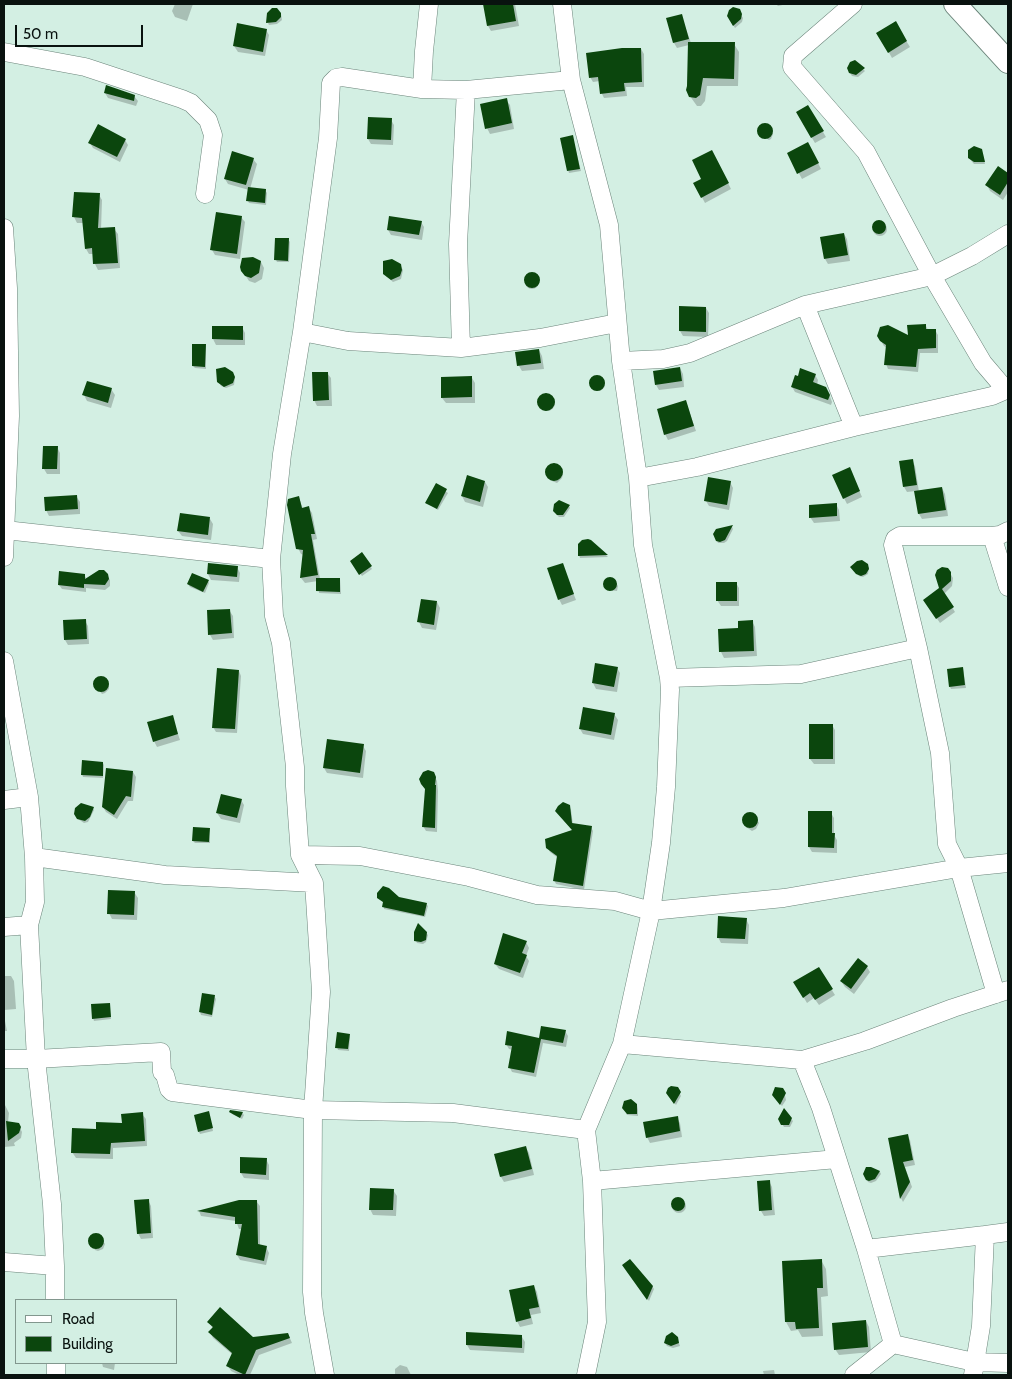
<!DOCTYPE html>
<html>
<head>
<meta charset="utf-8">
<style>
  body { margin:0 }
  #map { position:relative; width:1012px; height:1379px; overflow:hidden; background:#d3efe3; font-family:Cabin,sans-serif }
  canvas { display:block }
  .frame { position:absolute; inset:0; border:5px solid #09120f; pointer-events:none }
  .legend { position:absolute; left:15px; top:1299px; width:162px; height:65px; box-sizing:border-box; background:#d3efe3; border:1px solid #82978e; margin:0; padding:6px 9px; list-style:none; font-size:15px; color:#09120f }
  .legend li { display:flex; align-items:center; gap:10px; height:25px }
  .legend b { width:25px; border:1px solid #82978e }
  .scale { position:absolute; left:15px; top:25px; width:128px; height:22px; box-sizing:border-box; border:2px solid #09120f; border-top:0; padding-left:6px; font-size:15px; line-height:18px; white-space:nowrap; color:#09120f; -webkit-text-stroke:4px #d3efe3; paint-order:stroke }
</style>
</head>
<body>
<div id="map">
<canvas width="1012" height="1379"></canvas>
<div class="frame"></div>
<ul class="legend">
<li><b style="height:6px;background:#fff"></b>Road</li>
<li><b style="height:14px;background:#0b460d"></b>Building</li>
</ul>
<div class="scale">50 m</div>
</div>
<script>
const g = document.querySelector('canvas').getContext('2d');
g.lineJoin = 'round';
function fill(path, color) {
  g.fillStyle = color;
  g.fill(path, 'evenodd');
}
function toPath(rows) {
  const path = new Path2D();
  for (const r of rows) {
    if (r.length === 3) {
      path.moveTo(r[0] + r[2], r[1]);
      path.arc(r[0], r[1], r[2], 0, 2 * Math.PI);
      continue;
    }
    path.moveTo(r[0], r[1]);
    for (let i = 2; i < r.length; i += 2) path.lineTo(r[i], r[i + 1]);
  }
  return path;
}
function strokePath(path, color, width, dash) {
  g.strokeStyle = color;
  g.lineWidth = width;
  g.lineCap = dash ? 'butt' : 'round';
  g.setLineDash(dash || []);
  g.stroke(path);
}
fill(toPath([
  [175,4,193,4,187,21,175,17,172,11],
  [484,4,515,4,519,26,491,31,488,26],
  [776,4,787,4,778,6],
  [737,9,743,18,742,22,735,28,728,16],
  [281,14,282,20,277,24,269,25,268,23],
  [681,15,691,43,734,44,739,52,738,86,707,86,705,101,701,106,697,106,687,92,689,45,677,48,674,43],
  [895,23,910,47,892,58,878,33],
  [266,30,269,35,265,56,238,52,234,46],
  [641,49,644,54,644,87,626,87,627,96,604,98,602,94,600,81,593,82,590,77],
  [855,61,865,71,858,77,852,76,850,73],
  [105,93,134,96,138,101,136,106,108,98],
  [506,100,510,105,514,129,490,134,487,128],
  [808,107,826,137,815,143,797,113],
  [391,120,394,125,393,145,371,144,368,139],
  [762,124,770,127,773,134,771,139,769,140,759,134,758,130],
  [573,139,581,171,569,173,568,170],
  [125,140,128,145,120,162,93,148,90,143],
  [811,149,821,169,802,179,788,153],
  [983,155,985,164,974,164,969,158],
  [715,157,731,189,705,203,695,184,703,180],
  [253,159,257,164,250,189,265,190,267,193,266,205,249,203,248,201,249,190,228,184,225,179],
  [999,168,1008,174,1008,192,1003,200,990,191,987,185],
  [99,195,102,200,101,230,114,229,118,234,120,268,98,270,95,264,94,254,89,254,86,249,84,223,77,223,74,217],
  [241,217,245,222,240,259,215,255,212,250],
  [421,222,424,227,422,240,391,235,388,230],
  [880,229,7],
  [844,234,847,239,850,261,828,264,825,259,822,238],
  [288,239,290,242,289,262,277,262,276,260],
  [261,262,264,268,262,279,255,283,249,281,242,270],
  [398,262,403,270,401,279,393,282,386,276],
  [532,282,7],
  [706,308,709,313,708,337,683,336,680,331],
  [926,326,928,330,935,330,938,335,938,353,920,353,918,372,888,369,886,364,887,348,884,346,878,336,909,338],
  [242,327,245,333,245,345,216,345,213,339],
  [205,345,206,347,206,369,195,368,193,366],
  [539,350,542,356,544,369,522,371,519,366,517,353],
  [680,368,683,374,684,387,659,390,656,385],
  [230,370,235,378,234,385,226,388,221,386,217,378],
  [327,373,331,378,332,406,317,406,314,400],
  [815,375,818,380,817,385,829,394,832,402,831,405,795,392,792,387],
  [598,384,7],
  [472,378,475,383,475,403,446,403,442,398],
  [111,389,115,395,111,408,87,401,84,395],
  [547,403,8],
  [686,402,696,431,668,440,665,434],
  [57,447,60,453,60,474,47,474,44,469],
  [912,460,915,466,919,492,942,488,945,494,948,516,922,519,919,514,916,491,907,492,904,487,900,462],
  [552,465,559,466,563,474,562,478,557,483,552,481,547,474,547,469],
  [852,474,862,497,847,504,844,498],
  [485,482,488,487,483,507,465,502,462,496],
  [730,482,733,488,729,510,709,506,706,501],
  [436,485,448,493,438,510,427,503],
  [76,496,80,502,80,514,49,516,46,510],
  [299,498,303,509,309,508,312,513,317,539,313,540,320,579,340,579,341,594,319,593,318,581,305,583,301,578,304,555,301,554,298,548],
  [836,504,839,510,840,521,814,523,810,517],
  [569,506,570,508,564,517,559,517,556,514],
  [210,519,213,524,211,540,182,536,178,531],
  [732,527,733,529,727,541,724,543,718,543,714,534],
  [588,541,607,556,608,557,580,558,579,555],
  [362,554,372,569,362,576,351,561],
  [209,564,237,567,240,573,239,582,211,580,208,574],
  [562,564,576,600,562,605,559,599],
  [869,567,868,574,863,577,859,576,853,569],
  [950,573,953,578,952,586,944,594,955,612,940,623,927,604,941,589],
  [84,575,87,579,107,575,110,580,110,586,105,590,86,588,86,592,62,589,59,585],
  [610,578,614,579,618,586,617,591,607,590,604,585,605,581],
  [208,581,209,583,205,593,190,587,188,584],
  [736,583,739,588,739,606,721,606,717,600],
  [437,602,440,608,436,630,422,628,419,622],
  [229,610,233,616,234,638,213,640,210,635],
  [85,621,88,626,89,644,68,645,65,640],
  [752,621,755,627,757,656,724,658,721,652,719,630,739,629],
  [617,668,620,673,617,692,596,689,593,683],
  [963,668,966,688,951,689,950,687],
  [239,671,241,676,237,733,216,732,213,727],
  [100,678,104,678,109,684,109,689,105,693,102,694,95,685,97,679],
  [614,714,618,720,614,740,583,734,580,729],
  [172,716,180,740,157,747,154,741],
  [832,725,835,730,835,764,814,764,810,759],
  [363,746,366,751,363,778,327,773,324,768],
  [103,763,104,765,103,778,83,777,82,774],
  [133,772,136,777,133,801,128,801,117,819,106,812,103,807],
  [434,775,437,781,438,791,437,832,426,831,423,826],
  [241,800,244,805,240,823,221,819,217,813],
  [569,806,571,810,573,825,591,827,593,831,584,890,556,884,554,880,558,858,550,852,548,848,573,831,556,811],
  [93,808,94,810,88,822,84,823,78,819],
  [749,813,754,814,759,823,756,829,752,831,746,827,743,819,745,815],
  [831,813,834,818,834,835,837,840,837,853,812,852,809,847],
  [209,829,210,843,195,843,193,841],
  [134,892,138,898,137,920,112,919,109,913],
  [378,898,398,899,426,904,428,906,425,917,384,909,384,903],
  [746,919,749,925,748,944,721,943,718,937],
  [426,933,428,935,426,942,423,944,417,943,416,941],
  [526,942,529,948,526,956,529,961,523,978,499,969,495,964],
  [867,967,870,972,854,994,845,987,841,981],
  [818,968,835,995,819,1005,814,998,807,1003,795,983],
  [4,976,11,976,14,981,16,1009,4,1010],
  [214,996,216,999,212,1017,201,1015,200,1012],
  [109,1005,111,1019,94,1021,93,1018],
  [4,1016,7,1031,4,1031],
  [565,1031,568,1036,566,1047,543,1043,536,1077,512,1072,510,1068,513,1050,509,1049,506,1044,540,1039],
  [349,1035,350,1037,349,1051,338,1050,337,1047],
  [677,1088,681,1096,676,1105,669,1096],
  [784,1091,786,1100,782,1106,774,1097],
  [4,1103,9,1113,8,1122,18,1124,22,1132,21,1138,14,1143,15,1146,4,1147],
  [637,1105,638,1110,638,1116,627,1115,623,1106],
  [231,1111,242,1113,244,1115,242,1119,232,1114],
  [142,1114,146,1119,147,1146,113,1148,113,1159,76,1158,72,1152,97,1130,123,1124],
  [209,1115,213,1131,200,1134,199,1132],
  [677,1118,680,1123,682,1137,650,1143,647,1137],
  [779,1119,791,1119,793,1121,790,1127,784,1127],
  [908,1136,910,1140,915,1165,905,1167,912,1187,903,1202,901,1198,890,1139],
  [526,1148,529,1153,534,1175,504,1182,501,1177,496,1155],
  [266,1159,269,1165,269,1180,244,1178,241,1173],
  [880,1172,881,1174,876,1181,871,1183,868,1182,864,1174],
  [769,1181,772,1187,775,1215,764,1216,761,1211],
  [393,1190,397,1196,396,1216,373,1215,370,1209],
  [679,1206,7],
  [148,1200,151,1206,153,1238,141,1239,138,1233],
  [240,1201,256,1201,260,1206,260,1246,266,1247,269,1253,266,1265,240,1260,237,1255,242,1229,239,1229,236,1221,201,1216,199,1211],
  [99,1235,105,1244,103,1249,98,1251,95,1250,90,1241,92,1236],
  [821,1260,826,1269,828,1296,821,1297,823,1336,802,1337,798,1330,791,1331,786,1322],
  [624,1265,652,1286,654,1289,649,1301],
  [534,1286,537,1292,541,1313,531,1315,533,1324,520,1327,517,1321],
  [866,1321,869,1327,871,1352,839,1355,835,1349],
  [209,1322,252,1338,288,1334,292,1343,259,1355,250,1375,239,1375,231,1371,228,1366,233,1355,213,1338,210,1332,213,1329],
  [522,1337,525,1342,524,1353,470,1350,467,1345],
  [677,1338,680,1346,673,1348,667,1346,665,1343],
  [102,1363,115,1363,114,1370,103,1367],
  [400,1365,407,1367,411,1375,395,1375,395,1369],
  [774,1370,775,1375,764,1375,763,1371]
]), '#0003');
fill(toPath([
  [483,4,513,4,516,21,487,26],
  [733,7,740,9,742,14,741,19,733,26,727,16,729,10],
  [272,8,277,8,281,13,281,17,276,22,266,23,267,13],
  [682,14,689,39,673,43,666,18],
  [896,21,907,41,888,53,876,33],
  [237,23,267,29,263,52,233,46],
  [688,42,735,42,734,79,703,78,700,95,696,98,689,97,686,90,687,86],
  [622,48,641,48,642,82,624,83,625,91,600,94,598,77,589,78,586,53],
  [855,60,865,68,856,75,849,73,847,68,850,62],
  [106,85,135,95,134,101,104,93],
  [507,98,512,123,485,129,480,104],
  [808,105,824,131,811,138,796,112],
  [368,117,392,118,391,140,367,139],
  [765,131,8],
  [98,124,126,139,117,157,88,143],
  [573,135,580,169,567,171,560,138],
  [808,142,819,163,797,174,787,153],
  [974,146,982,149,985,162,974,162,968,158,968,150],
  [712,150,729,183,701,198,693,183,701,179,692,160],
  [232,151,254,158,246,185,224,179],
  [998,166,1008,173,1008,182,1000,195,985,185],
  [248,187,266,189,265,203,246,201],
  [74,192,100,193,98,228,115,227,118,263,93,264,92,248,85,249,82,218,72,217],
  [216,212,242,216,237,254,210,250],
  [389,216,422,221,419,235,387,230],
  [879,227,7],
  [844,233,848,255,824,259,820,237],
  [275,238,289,238,288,261,274,260],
  [253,257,261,261,259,273,251,278,245,276,241,271,240,267,242,258],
  [392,259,401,264,402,270,400,276,391,280,383,274,383,261],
  [532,280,8],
  [679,306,706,307,706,332,679,331],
  [926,324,926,329,936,329,936,348,918,349,916,367,884,365,886,345,880,341,877,336,880,327,888,325,908,335,907,325],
  [212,326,243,326,243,340,212,339],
  [192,344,206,344,205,367,192,366],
  [539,349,541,363,517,366,515,352],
  [225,367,233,372,235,377,233,383,224,387,217,382,216,369],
  [680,367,682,381,655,385,653,371],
  [800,368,816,374,813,382,826,387,830,395,828,400,791,387,795,375,798,376],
  [312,372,328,372,329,400,313,401],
  [597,383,8],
  [472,376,472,397,441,398,441,377],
  [87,381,112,388,108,403,82,395],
  [546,402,9],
  [686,400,694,426,664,435,657,409],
  [43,446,58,446,57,469,42,469],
  [913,459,917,485,903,487,899,461],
  [554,472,9],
  [850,467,860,491,843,499,832,475],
  [467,475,485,481,480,502,461,496],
  [708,477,731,481,727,505,704,501],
  [436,483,447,489,437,509,425,503],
  [942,487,946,510,918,514,914,491],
  [77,495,78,509,45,511,44,497],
  [299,496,302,508,309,506,315,534,311,534,318,575,300,578,303,550,296,549,287,505,288,499],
  [559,500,570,505,563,515,557,515,553,511,554,504],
  [837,503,837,516,809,518,809,505],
  [180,513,210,517,208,535,177,531],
  [733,525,725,540,720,542,716,541,713,534,716,529],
  [588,539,591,540,608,555,578,556,578,544,582,540],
  [362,552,372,566,359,575,350,561],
  [862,560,868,564,869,569,866,574,861,576,856,574,850,567,857,561],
  [208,563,238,566,237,577,207,574],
  [563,563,574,594,558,600,547,568],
  [942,567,948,568,951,572,951,581,942,589,954,607,936,619,923,600,939,588,935,575,937,570],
  [99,570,104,570,108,574,109,579,105,585,84,584,84,588,58,585,59,571,85,574,85,579],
  [192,573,209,580,203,592,187,584],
  [610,584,7],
  [316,578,340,578,340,592,316,591],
  [716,582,737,582,737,601,716,601],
  [421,599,437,601,434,625,417,622],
  [230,609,232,633,208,635,207,610],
  [86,619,87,639,64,640,63,620],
  [753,620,754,651,719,652,718,629,738,628,738,621],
  [595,663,618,667,614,687,592,683],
  [963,667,965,685,949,687,947,669],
  [217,668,239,670,235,729,212,728],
  [101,684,8],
  [583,707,615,713,611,735,579,729],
  [173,715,178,734,153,742,147,722],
  [809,724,833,724,833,759,809,759],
  [327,739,364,744,360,773,323,768],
  [82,760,103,762,103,776,81,775],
  [106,768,133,771,131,797,126,796,114,815,102,807],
  [428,770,434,772,436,777,435,785,436,785,435,828,422,827,425,789,421,784,419,779,423,772],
  [221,794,242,799,237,818,216,813],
  [563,802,570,805,572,823,592,826,583,886,553,881,557,856,546,848,545,839,572,830,555,811,558,806],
  [81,803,94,807,90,817,85,821,77,819,74,814,75,808],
  [808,811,832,811,832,833,835,833,834,848,808,847],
  [750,820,8],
  [193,827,210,828,209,842,192,841],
  [383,886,389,888,399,897,427,903,424,916,382,907,383,902,377,898,377,893],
  [108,890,135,891,134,915,107,914],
  [718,916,747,918,745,939,717,938],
  [418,923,427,932,426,940,421,942,414,941,414,932],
  [503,933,527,941,522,953,527,955,520,973,494,964],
  [858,958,868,966,851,989,840,981],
  [819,967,833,989,815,1000,810,993,803,998,793,982],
  [202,993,215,995,212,1015,199,1012],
  [110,1003,111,1017,92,1019,91,1004],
  [541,1026,566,1030,563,1043,541,1039,534,1073,508,1068,512,1046,505,1045,507,1031,539,1038],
  [337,1032,350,1034,348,1049,335,1048],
  [671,1086,678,1087,681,1092,674,1104,666,1093,668,1088],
  [775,1087,783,1088,786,1093,780,1105,772,1095],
  [631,1099,637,1104,637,1114,627,1114,622,1108,624,1101],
  [784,1108,792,1118,789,1125,781,1125,778,1119],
  [230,1110,243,1112,240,1118,229,1112],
  [209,1111,213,1128,198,1132,194,1115],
  [143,1112,145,1141,111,1143,110,1154,71,1153,72,1128,96,1129,96,1122,122,1123,121,1114],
  [678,1116,680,1131,646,1138,643,1122],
  [6,1121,19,1123,21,1127,19,1133,8,1141],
  [908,1134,913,1160,903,1162,910,1182,900,1199,888,1138],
  [526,1146,532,1169,500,1177,494,1154],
  [240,1157,267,1158,266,1175,240,1173],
  [866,1167,871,1167,880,1171,875,1179,869,1181,866,1180,863,1174],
  [770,1180,772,1210,759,1211,757,1181],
  [370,1188,394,1189,393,1210,369,1210],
  [678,1204,7],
  [149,1199,151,1233,137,1234,134,1200],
  [239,1200,257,1200,258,1244,267,1246,264,1261,236,1255,242,1224,235,1224,235,1217,197,1211],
  [96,1241,8],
  [630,1259,653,1286,647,1300,622,1265],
  [822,1259,823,1288,817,1288,819,1328,796,1329,795,1322,785,1322,782,1261],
  [534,1285,539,1307,529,1309,531,1318,516,1322,509,1290],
  [220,1307,253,1337,288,1333,290,1338,256,1350,245,1375,226,1366,232,1353,208,1332,213,1327,207,1322],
  [866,1320,868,1347,834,1350,832,1323],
  [466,1332,522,1335,522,1348,466,1345],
  [672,1332,678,1337,679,1343,671,1346,664,1343,666,1336]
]), '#0b460d');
const minor = toPath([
  [429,4,424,51,422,89,466,90,571,80],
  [562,4,571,80,609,225,621,361,638,478,643,545,669,678,670,690,666,787,661,843,651,911,622,1044,586,1130,592,1181,597,1322,586,1375],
  [853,4,793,56,792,67,866,152,932,276,983,363,1006,390],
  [4,52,85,67,182,99,191,103,208,120,213,135,205,194],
  [4,228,8,288,10,416,4,557],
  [805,305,854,427],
  [302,332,328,138,331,83,336,78,342,77,422,89],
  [461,348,458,244,466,90],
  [621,361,663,359,690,353,805,305,932,276,972,256,1008,234],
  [638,478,697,467,854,427,992,396,1008,389],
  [5,530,271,559],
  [992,536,1008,587],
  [4,661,29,797,34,857,35,902,29,925,36,1059,52,1204,55,1266,55,1300],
  [669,678,801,674,918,648],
  [4,800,29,797],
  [300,855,360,856,469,877,537,895,615,901,651,911,784,898,959,868,1008,863],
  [34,857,165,875,314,883],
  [4,927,29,925],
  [996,994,959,868,947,844,940,753,918,648,893,545,895,539,900,536,992,536,1000,535,1008,531],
  [622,1044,802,1060,821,1108,866,1249,893,1344],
  [4,1059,36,1059,161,1052,162,1072,165,1075,169,1089,172,1092,313,1110,453,1113,586,1130],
  [802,1060,865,1041,953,1008,1008,990],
  [592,1181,837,1159],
  [866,1249,985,1235],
  [4,1262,55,1266],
  [56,1363,56,1375],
  [325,1375,314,1313,312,1292,313,1110,321,992,314,883,300,855,295,786,295,767,281,643,274,616,271,559,282,454,302,332,348,341,461,348,540,338,617,323],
  [854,1375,893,1344,974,1362,1008,1363],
  [973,1375,981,1326,985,1235,1008,1232]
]);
const tertiary = toPath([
  [955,4,1008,62]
]);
strokePath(minor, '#6b847a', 19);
strokePath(tertiary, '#6b847a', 24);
strokePath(minor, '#fff', 18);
strokePath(tertiary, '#fff', 22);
</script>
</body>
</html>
